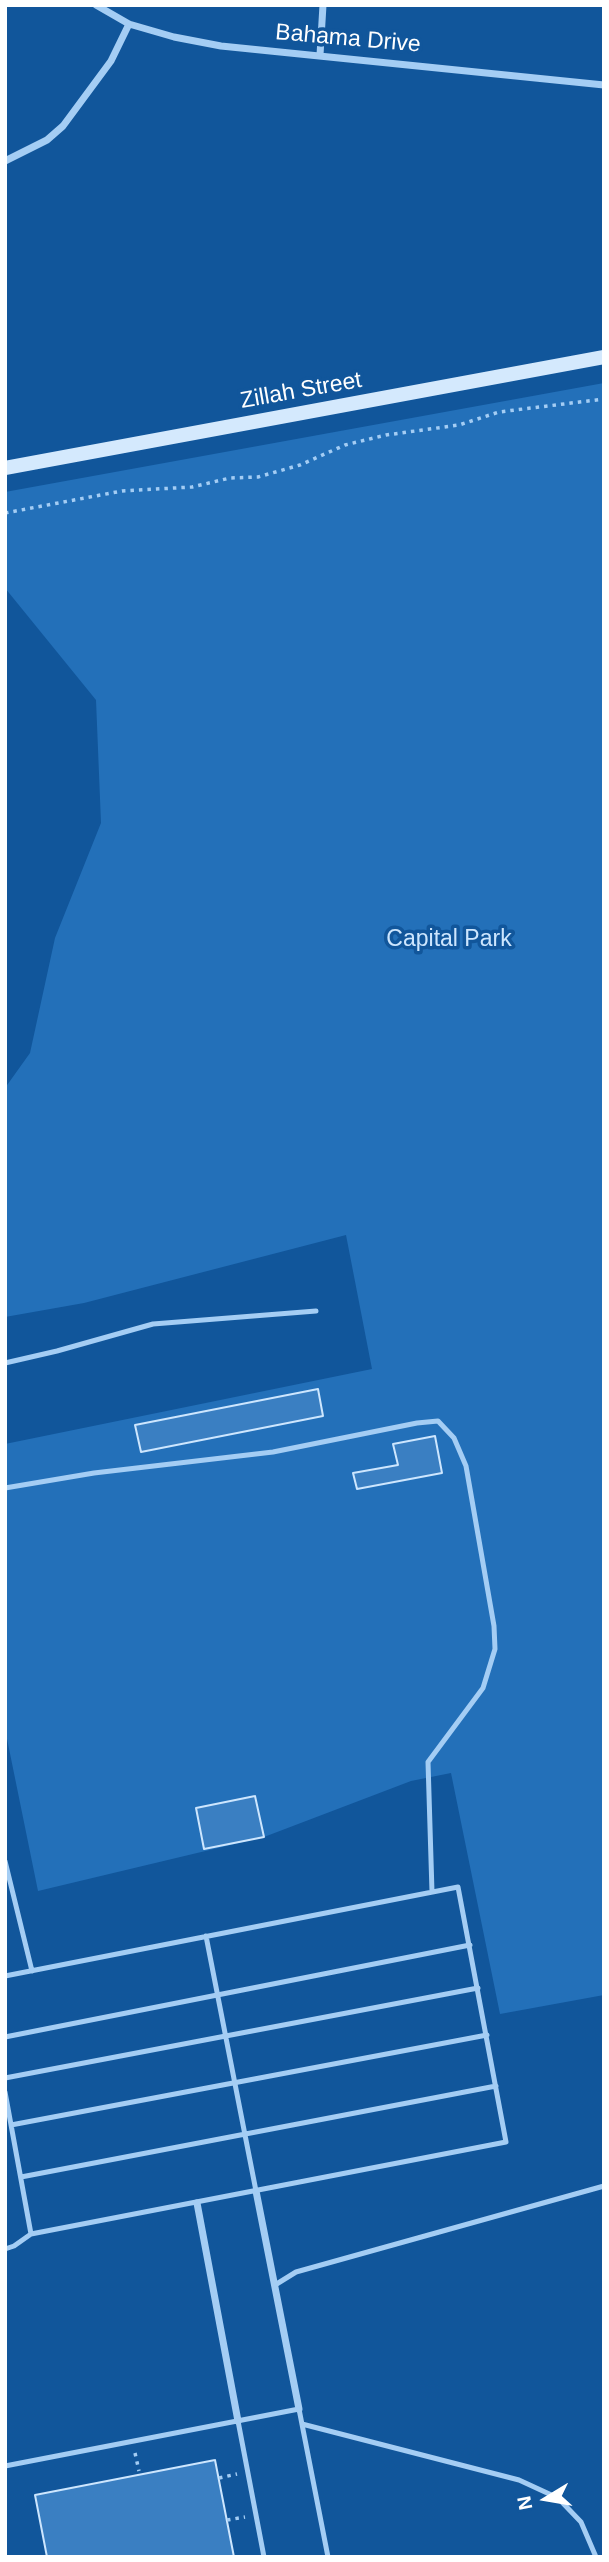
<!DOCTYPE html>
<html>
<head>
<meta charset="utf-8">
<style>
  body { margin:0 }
  #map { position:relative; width:609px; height:2562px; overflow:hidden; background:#11569b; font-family:Arial,sans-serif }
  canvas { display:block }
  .frame { position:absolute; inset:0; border:7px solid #fff; pointer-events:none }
  .north { position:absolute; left:511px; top:2464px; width:70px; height:70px; -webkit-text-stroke:5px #11569b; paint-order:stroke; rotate:259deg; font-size:19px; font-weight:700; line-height:28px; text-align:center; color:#fff }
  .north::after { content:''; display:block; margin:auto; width:24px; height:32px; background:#fff; clip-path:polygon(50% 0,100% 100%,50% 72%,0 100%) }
</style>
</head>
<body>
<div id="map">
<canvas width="609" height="2562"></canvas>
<div class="frame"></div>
<div class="north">N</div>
</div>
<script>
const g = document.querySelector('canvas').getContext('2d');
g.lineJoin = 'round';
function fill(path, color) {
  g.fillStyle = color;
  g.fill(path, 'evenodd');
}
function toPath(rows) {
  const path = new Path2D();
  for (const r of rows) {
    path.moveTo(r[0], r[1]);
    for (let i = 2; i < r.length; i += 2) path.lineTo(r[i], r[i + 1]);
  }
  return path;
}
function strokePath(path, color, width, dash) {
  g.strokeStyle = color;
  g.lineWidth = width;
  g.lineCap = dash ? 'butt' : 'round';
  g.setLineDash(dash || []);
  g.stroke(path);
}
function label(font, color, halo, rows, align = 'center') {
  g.font = font + ' Arial,sans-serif';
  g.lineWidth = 7;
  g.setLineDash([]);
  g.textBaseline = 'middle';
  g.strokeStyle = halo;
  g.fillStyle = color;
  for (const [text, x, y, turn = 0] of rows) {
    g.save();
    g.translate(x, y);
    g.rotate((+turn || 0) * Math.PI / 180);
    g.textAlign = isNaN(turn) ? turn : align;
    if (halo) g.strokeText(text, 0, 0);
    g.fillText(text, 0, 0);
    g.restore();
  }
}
fill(toPath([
  [604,383,604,1995,500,2014,451,1773,411,1781,264,1837,38,1891,5,1729,5,1444,372,1369,346,1235,84,1303,5,1317,5,1088,30,1053,55,938,101,823,96,700,5,588,5,492]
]), '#2370b9');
const building = toPath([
  [318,1389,323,1416,141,1452,135,1425,318,1389],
  [435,1436,442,1473,357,1489,353,1473,398,1465,393,1444,435,1436],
  [255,1796,264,1837,204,1849,196,1808,255,1796],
  [215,2460,234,2557,47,2557,35,2495,215,2460]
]);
fill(building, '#3a7fc2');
strokePath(building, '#cde6fe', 2);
strokePath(toPath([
  [5,513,122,491,192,487,230,478,258,477,300,465,345,445,386,435,459,425,499,412,604,399],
  [135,2453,139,2471],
  [219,2478,237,2474],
  [227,2520,245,2517]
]), '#a4cdf4', 3.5, [3.5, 5]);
strokePath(toPath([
  [5,1363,57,1351,153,1324,316,1311],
  [5,1488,94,1473,273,1452,417,1423,438,1421,454,1438,466,1466,494,1626,495,1649,483,1688,428,1762,432,1892],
  [5,1861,32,1971],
  [206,1936,256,2191],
  [5,1976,458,1887,506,2142,31,2234,14,2246,5,2249],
  [5,2037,470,1945],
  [5,2078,478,1988],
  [5,2092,31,2234],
  [11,2125,487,2035],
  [21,2177,496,2086],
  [275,2285,296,2272,604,2186],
  [238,2421,264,2557],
  [302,2424,519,2480,558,2498,581,2522,596,2557],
  [5,2466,299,2409,328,2557]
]), '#a4cdf4', 5);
strokePath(toPath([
  [96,5,129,24,174,37,221,46,604,85],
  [320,55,323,5],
  [5,161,47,140,63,126,111,61,129,24],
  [256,2191,299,2409],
  [197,2203,238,2421]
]), '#a4cdf4', 7);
strokePath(toPath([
  [5,468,604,357]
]), '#d4e9fd', 14);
label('23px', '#fff', '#11569b', [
  ["Bahama Drive",348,39,5],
  ["Zillah Street",301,391,-10]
]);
label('23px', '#cde6fe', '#11569b', [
  ["Capital Park",449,940]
]);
</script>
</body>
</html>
